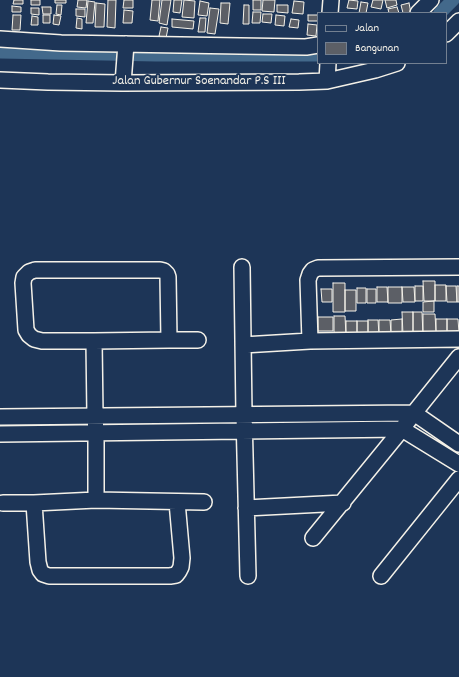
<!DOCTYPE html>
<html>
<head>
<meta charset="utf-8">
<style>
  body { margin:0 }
  #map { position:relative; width:459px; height:677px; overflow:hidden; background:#1d3557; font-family:Dekko,sans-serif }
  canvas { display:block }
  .legend { position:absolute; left:317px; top:12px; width:130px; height:52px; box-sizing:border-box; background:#1d3557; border:1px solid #738091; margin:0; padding:5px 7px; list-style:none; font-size:12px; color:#f4f1e8 }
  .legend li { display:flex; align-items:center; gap:8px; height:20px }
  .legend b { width:20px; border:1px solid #738091 }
</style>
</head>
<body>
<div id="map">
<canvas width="459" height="677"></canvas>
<ul class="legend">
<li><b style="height:5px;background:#1d3557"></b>Jalan</li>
<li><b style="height:11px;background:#5c5f66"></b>Bangunan</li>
</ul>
</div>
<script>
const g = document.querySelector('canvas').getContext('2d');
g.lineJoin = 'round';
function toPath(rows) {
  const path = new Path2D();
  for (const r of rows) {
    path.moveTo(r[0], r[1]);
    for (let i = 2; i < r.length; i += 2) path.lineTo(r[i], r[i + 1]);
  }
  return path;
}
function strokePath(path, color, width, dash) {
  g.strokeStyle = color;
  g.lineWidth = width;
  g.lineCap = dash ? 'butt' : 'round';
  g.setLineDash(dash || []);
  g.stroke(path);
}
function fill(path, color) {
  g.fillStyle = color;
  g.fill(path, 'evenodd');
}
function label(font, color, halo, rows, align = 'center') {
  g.font = font + ' Dekko,sans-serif';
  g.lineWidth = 4;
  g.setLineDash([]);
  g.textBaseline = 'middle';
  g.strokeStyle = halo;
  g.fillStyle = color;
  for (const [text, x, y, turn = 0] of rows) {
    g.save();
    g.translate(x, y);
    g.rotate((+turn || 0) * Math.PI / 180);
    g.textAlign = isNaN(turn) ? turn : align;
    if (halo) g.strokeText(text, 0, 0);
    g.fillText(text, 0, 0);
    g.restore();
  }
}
strokePath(toPath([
  [440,13,453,0],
  [0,52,156,55,318,55]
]), '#43698b', 13);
const building = toPath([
  [14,0,23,0,23,4,13,4,14,0],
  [31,0,40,0,40,5,31,5,31,0],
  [55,0,66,0,66,3,55,3,55,0],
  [78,0,87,0,86,8,77,7,78,0],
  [108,0,116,0,115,28,107,27,108,0],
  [124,0,133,0,133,8,123,8,124,0],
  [152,0,160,0,158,21,150,20,152,0],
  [162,0,171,0,167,25,159,23,162,0],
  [174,0,182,0,180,13,173,12,174,0],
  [184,0,195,1,194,18,182,17,184,0],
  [253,0,261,0,261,10,253,10,253,0],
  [263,0,275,0,274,12,262,11,263,0],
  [349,0,358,1,357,9,347,8,349,0],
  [373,0,383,0,381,9,371,7,373,0],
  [385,0,396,0,397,5,387,8,385,0],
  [88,1,95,2,93,23,86,23,88,1],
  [200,1,209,3,207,16,198,15,200,1],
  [294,1,304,2,303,14,292,13,294,1],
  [361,2,368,3,366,13,359,13,361,2],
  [96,3,105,4,104,27,95,27,96,3],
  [221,3,230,3,228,24,220,23,221,3],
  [409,3,411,13,403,13,401,5,409,3],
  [57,5,62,5,61,15,56,14,57,5],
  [244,5,249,5,249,24,243,24,244,5],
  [277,5,288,5,288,13,277,12,277,5],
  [12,6,21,7,21,12,12,12,12,6],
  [42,7,51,7,51,14,43,14,42,7],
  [397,7,399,13,389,13,388,9,397,7],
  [31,8,39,8,39,15,31,14,31,8],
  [210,8,219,9,215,34,207,33,210,8],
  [76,9,85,9,85,17,76,16,76,9],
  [124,10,133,11,132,23,123,23,124,10],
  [253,12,261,12,260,23,252,23,253,12],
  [263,14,272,14,271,23,262,22,263,14],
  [13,15,21,15,20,30,12,30,13,15],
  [43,15,50,15,50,23,43,23,43,15],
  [54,15,61,16,59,25,53,24,54,15],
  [276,15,285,16,284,26,275,25,276,15],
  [308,15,318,15,318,21,308,21,308,15],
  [32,16,38,17,38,25,31,25,32,16],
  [77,18,82,19,82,29,76,28,77,18],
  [200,18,206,18,205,32,198,32,200,18],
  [172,19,194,21,193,29,172,27,172,19],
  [291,19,299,20,298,28,289,27,291,19],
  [308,24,317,25,316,36,307,35,308,24],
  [161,27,168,28,166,38,159,36,161,27],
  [423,281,435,281,435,301,424,301,423,281],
  [333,283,345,283,345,312,333,312,333,283],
  [435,285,446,285,446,301,435,301,435,285],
  [415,286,423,286,423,301,415,301,415,286],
  [446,286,456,286,457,302,447,302,446,286],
  [457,286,459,286,459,302,457,302,457,286],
  [377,287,387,287,388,302,377,302,377,287],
  [388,287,402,287,402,303,388,303,388,287],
  [402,287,414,287,415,302,403,302,402,287],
  [357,288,366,288,366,303,357,303,357,288],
  [321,289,332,289,332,302,322,302,321,289],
  [367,289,376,289,376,303,367,303,367,289],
  [345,290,356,290,356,311,345,311,345,290],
  [434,301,434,312,423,312,423,302,434,301],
  [402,312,413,312,413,335,403,335,402,312],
  [413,312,422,312,423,336,413,336,413,312],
  [423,314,435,314,436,332,423,332,423,314],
  [334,316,345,316,346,336,334,336,334,316],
  [318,317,333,317,333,331,318,331,318,317],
  [402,319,402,334,391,334,391,320,402,319],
  [436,319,447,319,447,333,436,333,436,319],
  [447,319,458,319,459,333,447,333,447,319],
  [368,320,378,320,379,335,368,335,368,320],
  [379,320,390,320,391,334,379,334,379,320],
  [346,321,357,321,357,336,346,336,346,321],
  [357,321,368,321,368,335,357,335,357,321]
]);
fill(building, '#5c5f66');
strokePath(building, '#f4f1e8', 1);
const street = toPath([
  [330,13,331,0],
  [418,13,431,0],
  [446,34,459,21],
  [0,39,61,43,240,46,306,47,318,45],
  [0,80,48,82,123,83,299,82,327,81,375,70,397,63],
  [327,81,328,63],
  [123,83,126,44],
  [242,267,244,415,248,576],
  [35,270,160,270,164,271,167,274,168,277,169,340,94,341,42,341,34,339,29,335,26,330,23,283,24,277,29,272,35,270],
  [169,340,198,340],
  [94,341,95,416,96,433,96,500,204,502],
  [310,341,308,280,310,274,313,270,318,268,459,267],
  [243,345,310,341,459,339],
  [0,417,414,413,459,444],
  [0,434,402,429,459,464],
  [3,503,34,503,38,562,40,570,43,574,49,576,170,576,176,575,179,571,181,567,182,558,177,502],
  [34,503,96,500],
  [246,508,343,503],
  [313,538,402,429,414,413,459,357],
  [381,576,459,479]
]);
strokePath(street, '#f4f1e8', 18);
strokePath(street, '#1d3557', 15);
label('14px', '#f4f1e8', '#1d3557', [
  ["Jalan Gubernur Soenandar P.S III",199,82]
]);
</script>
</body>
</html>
